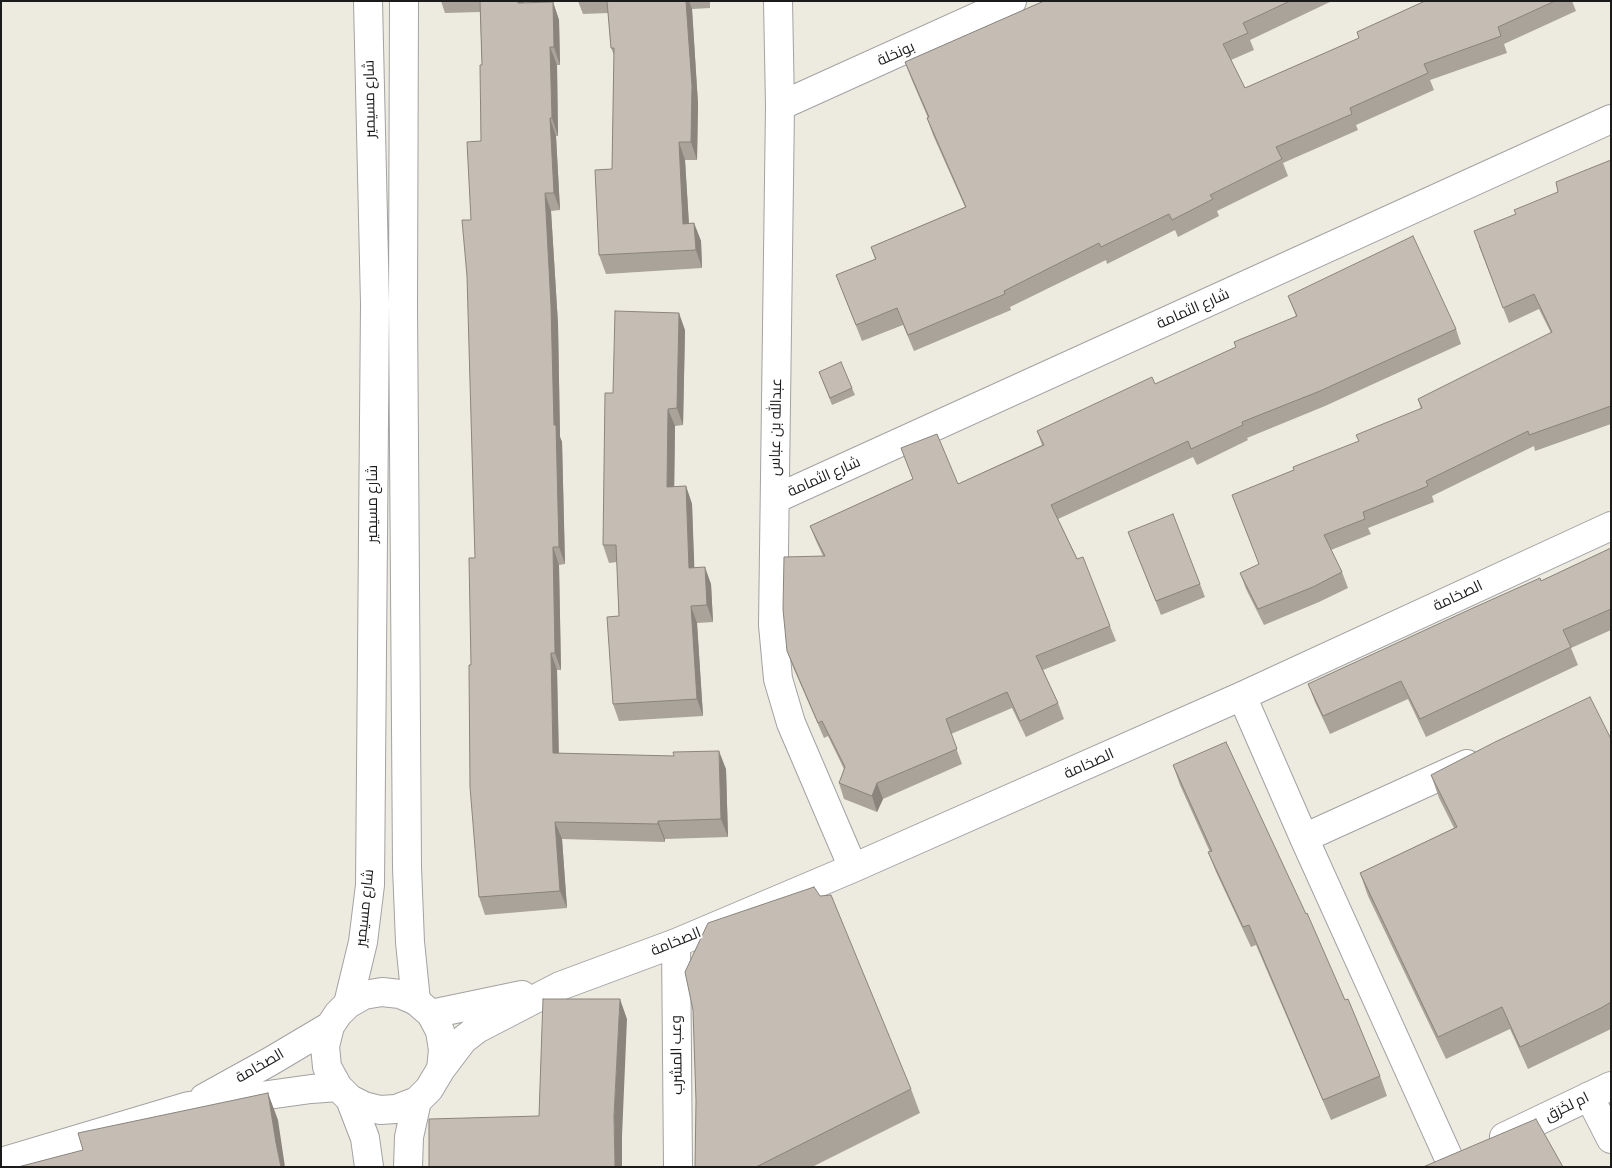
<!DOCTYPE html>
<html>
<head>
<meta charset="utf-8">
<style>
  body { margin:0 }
  #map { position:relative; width:1612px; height:1168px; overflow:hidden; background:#edeae0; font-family:"PT Sans Narrow",sans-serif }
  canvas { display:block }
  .frame { position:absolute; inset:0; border:2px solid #1b1b1b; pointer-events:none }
</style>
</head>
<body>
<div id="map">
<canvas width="1612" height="1168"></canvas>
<div class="frame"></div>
</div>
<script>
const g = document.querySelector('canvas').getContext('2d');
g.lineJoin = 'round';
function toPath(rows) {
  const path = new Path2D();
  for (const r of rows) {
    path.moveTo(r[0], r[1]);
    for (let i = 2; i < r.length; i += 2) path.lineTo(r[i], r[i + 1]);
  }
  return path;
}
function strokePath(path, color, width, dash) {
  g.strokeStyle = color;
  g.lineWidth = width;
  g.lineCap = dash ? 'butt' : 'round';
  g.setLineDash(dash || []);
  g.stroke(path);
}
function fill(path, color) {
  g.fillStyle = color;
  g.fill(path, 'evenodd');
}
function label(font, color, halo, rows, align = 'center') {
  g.font = font + ' "PT Sans Narrow",Cairo,sans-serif';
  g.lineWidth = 4;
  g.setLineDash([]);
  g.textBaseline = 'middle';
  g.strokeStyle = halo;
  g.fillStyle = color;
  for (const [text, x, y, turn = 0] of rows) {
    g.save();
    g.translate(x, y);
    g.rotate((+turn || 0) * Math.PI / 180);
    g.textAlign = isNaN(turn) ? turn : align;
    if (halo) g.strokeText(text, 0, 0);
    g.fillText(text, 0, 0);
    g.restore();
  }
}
const minor = toPath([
  [778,1,780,106,773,625,778,679,791,723,853,868],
  [780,106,1012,1],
  [775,499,1611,119],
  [1242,696,1304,838,1451,1163],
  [1304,838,1467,764],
  [676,943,678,1167],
  [431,1014,522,995],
  [441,1069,443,1050,440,1031,431,1014,416,1001,400,994,382,992,364,995,348,1004,338,1014,330,1026,325,1046,327,1067,338,1087,350,1099,364,1106,380,1110,396,1109,417,1101,429,1089,441,1069,463,1040,477,1029,560,986,676,943,853,868,1242,696,1611,526],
  [1589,1096,1611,1139],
  [204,1098,271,1061,330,1026],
  [350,1099,365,1138,369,1167],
  [1504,1137,1611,1086],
  [1,1162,189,1106,311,1089,338,1087],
  [408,1167,409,1137,417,1101]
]);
const tertiary = toPath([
  [404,1,403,305,407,867,410,942,416,1001],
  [348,1004,363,942,370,885,375,304,368,1]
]);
strokePath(minor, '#a2a2a2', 30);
strokePath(tertiary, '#a2a2a2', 30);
strokePath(minor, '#fff', 28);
strokePath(tertiary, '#fff', 28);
fill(toPath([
  [441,1,524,1,524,3,553,2,559,20,560,65,557,65,558,136,556,136,560,210,551,211,558,324,560,437,562,442,565,564,559,565,561,670,557,670,559,753,726,769,728,837,665,839,665,842,562,839,567,908,485,915,479,897,471,665,475,558,471,220,481,141,482,65,480,12,445,13],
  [578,1,710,1,710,8,692,9,698,104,697,160,685,160,689,224,694,223,701,241,702,268,606,274,599,255,612,169,614,55,611,48,608,13,583,14],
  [1044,1,1332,1,1250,40,1254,50,1231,60,1245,88,1359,38,1357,32,1425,1,1572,1,1576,11,1504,44,1507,53,1430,80,1434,90,1356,125,1358,130,1283,163,1288,176,1217,211,1219,216,1178,237,1175,230,1107,264,1106,260,1010,307,1011,310,914,351,903,325,862,341,836,275,875,259,871,247,965,207,933,135,927,118,928,118,911,78,905,62],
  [1611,160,1611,424,1535,451,1534,446,1432,496,1434,502,1368,528,1371,534,1331,550,1342,572,1348,588,1319,602,1264,625,1246,589,1240,573,1259,564,1232,495,1294,470,1359,441,1421,409,1418,399,1551,333,1539,309,1509,323,1479,246,1516,214,1558,192],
  [1288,296,1456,329,1461,344,1325,406,1247,438,1248,440,1197,465,1193,457,1058,519,1110,626,1116,641,1043,670,1058,703,1064,719,1026,737,1012,708,951,734,962,764,883,799,877,812,844,799,839,783,844,769,828,736,824,738,793,667,787,651,823,556,816,541,810,526,913,479,901,448,958,484,1042,445,1037,431,1155,384,1236,348,1296,316],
  [685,330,683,425,675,426,674,487,686,486,692,504,694,568,711,584,713,622,697,623,703,716,619,721,613,704,619,616,617,562,609,563,603,545,613,393],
  [819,372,852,388,855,395,832,405],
  [1128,532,1200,584,1205,597,1161,615],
  [1611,548,1611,630,1571,648,1578,665,1426,737,1408,699,1330,734,1315,702,1308,684,1541,581],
  [1611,739,1611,1029,1528,1069,1510,1029,1446,1059,1368,896,1360,873,1454,828,1439,798,1431,775],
  [1173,765,1345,1000,1380,1076,1387,1096,1331,1120,1256,945,1251,947,1216,872,1208,852,1210,852,1180,785],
  [911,1089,920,1113,812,1167,695,1167]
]), '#a9a39a');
fill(toPath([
  [518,1,524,1,524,21,518,3],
  [686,1,689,1,692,9,698,104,697,160,691,142],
  [553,2,559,20,560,65,554,47],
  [550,47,557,65,558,136,552,118],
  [550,118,556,136,560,210,554,193],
  [679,142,685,160,690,242,683,224],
  [545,193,551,211,558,324,560,437,562,442,565,564,559,547],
  [694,223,701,241,702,268,696,250],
  [679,313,685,330,683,425,677,408],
  [668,409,675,426,674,504,667,487],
  [686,486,692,504,695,585,689,568],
  [553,547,559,565,561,670,555,653],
  [705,567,711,584,713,622,707,605],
  [691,606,697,623,703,716,697,699],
  [551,653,557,670,559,770,553,753],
  [719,751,726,769,728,837,721,819],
  [877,783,883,799,877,812,872,796],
  [658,821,665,839,665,842,658,824],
  [555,822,562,839,567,908,560,891],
  [620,999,627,1019,622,1136,622,1167,615,1167,614,1116],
  [268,1093,278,1120,285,1167,281,1167,276,1143]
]), '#8a847d');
const building = toPath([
  [480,1,518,1,518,3,553,2,554,47,550,47,552,118,550,118,554,193,545,193,551,306,554,425,556,425,559,547,553,547,555,653,551,653,553,753,674,756,673,752,719,751,721,819,658,821,658,824,555,822,560,891,479,897,470,787,469,665,471,665,469,558,475,558,467,276,462,220,471,220,467,142,481,141,480,65,482,65,480,1],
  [607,1,686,1,692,86,691,142,679,142,683,224,694,223,696,250,599,255,595,170,612,169,614,48,611,48,607,1],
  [1044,1,1290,1,1243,23,1248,33,1223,44,1245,88,1359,38,1357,32,1425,1,1555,1,1498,27,1501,36,1424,64,1428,73,1350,108,1352,114,1276,147,1282,159,1210,195,1213,199,1172,220,1169,214,1101,247,1099,243,1004,291,1005,294,908,335,897,308,856,325,836,275,876,259,871,247,966,207,927,118,929,117,905,62,1044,1],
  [1611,160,1611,406,1529,435,1528,431,1426,481,1428,486,1363,512,1365,519,1324,535,1342,572,1313,587,1258,609,1240,573,1259,564,1232,495,1294,470,1293,467,1359,441,1356,435,1422,408,1418,399,1552,332,1534,294,1503,308,1474,231,1516,214,1514,210,1558,192,1556,182,1611,160],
  [1413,236,1456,329,1320,391,1242,422,1243,425,1191,449,1188,441,1051,505,1077,559,1083,557,1110,626,1036,656,1058,703,1020,721,1007,692,946,719,957,749,877,783,872,796,839,783,845,767,822,721,818,723,787,651,783,609,784,557,825,556,810,526,913,479,901,448,937,434,958,484,1044,445,1037,431,1152,377,1155,384,1236,347,1234,342,1297,316,1288,296,1413,236],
  [615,311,679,313,677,408,668,409,667,487,686,486,689,568,705,567,707,605,691,606,697,699,613,704,607,617,619,616,616,545,603,545,605,393,613,393,615,311],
  [841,362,852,388,830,398,819,372,841,362],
  [1173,514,1200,584,1156,601,1128,532,1173,514],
  [1611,548,1611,609,1563,630,1571,647,1420,719,1401,681,1323,716,1308,684,1473,608,1540,578,1541,581,1611,548],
  [1590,697,1611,739,1611,1002,1601,1008,1520,1047,1502,1007,1438,1037,1360,873,1457,827,1431,775,1495,742,1590,697],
  [1226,742,1306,914,1307,913,1345,1000,1348,999,1380,1076,1323,1100,1249,925,1243,927,1208,852,1212,851,1173,765,1226,742],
  [814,887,820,896,831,895,911,1089,756,1167,695,1167,696,1101,693,1010,685,972,708,923,814,887],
  [543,999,620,999,614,1116,615,1167,429,1167,429,1119,539,1116,543,999],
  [268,1093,276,1143,281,1167,18,1167,83,1150,78,1133,268,1093],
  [1536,1119,1563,1167,1423,1167,1536,1119]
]);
fill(building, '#c5bdb3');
strokePath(building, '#8a847d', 1);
label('15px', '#1b1b1b', '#fff', [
  ["بونخلة",896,54,-24],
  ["شارع مسيمير",370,99,-91],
  ["شارع الثمامة",1193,309,-24],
  ["عبدالله بن عباس",776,427,-89],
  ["شارع الثمامة",824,477,-24],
  ["شارع مسيمير",373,504,-90],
  ["الصخامة",1458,596,-25],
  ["الصخامة",1089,764,-24],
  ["شارع مسيمير",365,908,-84],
  ["الصخامة",676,942,-22],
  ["وعب المشرب",677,1055,-91],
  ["الصخامة",260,1066,-30],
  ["ام لخَرَق",1567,1107,-26]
]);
</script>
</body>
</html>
